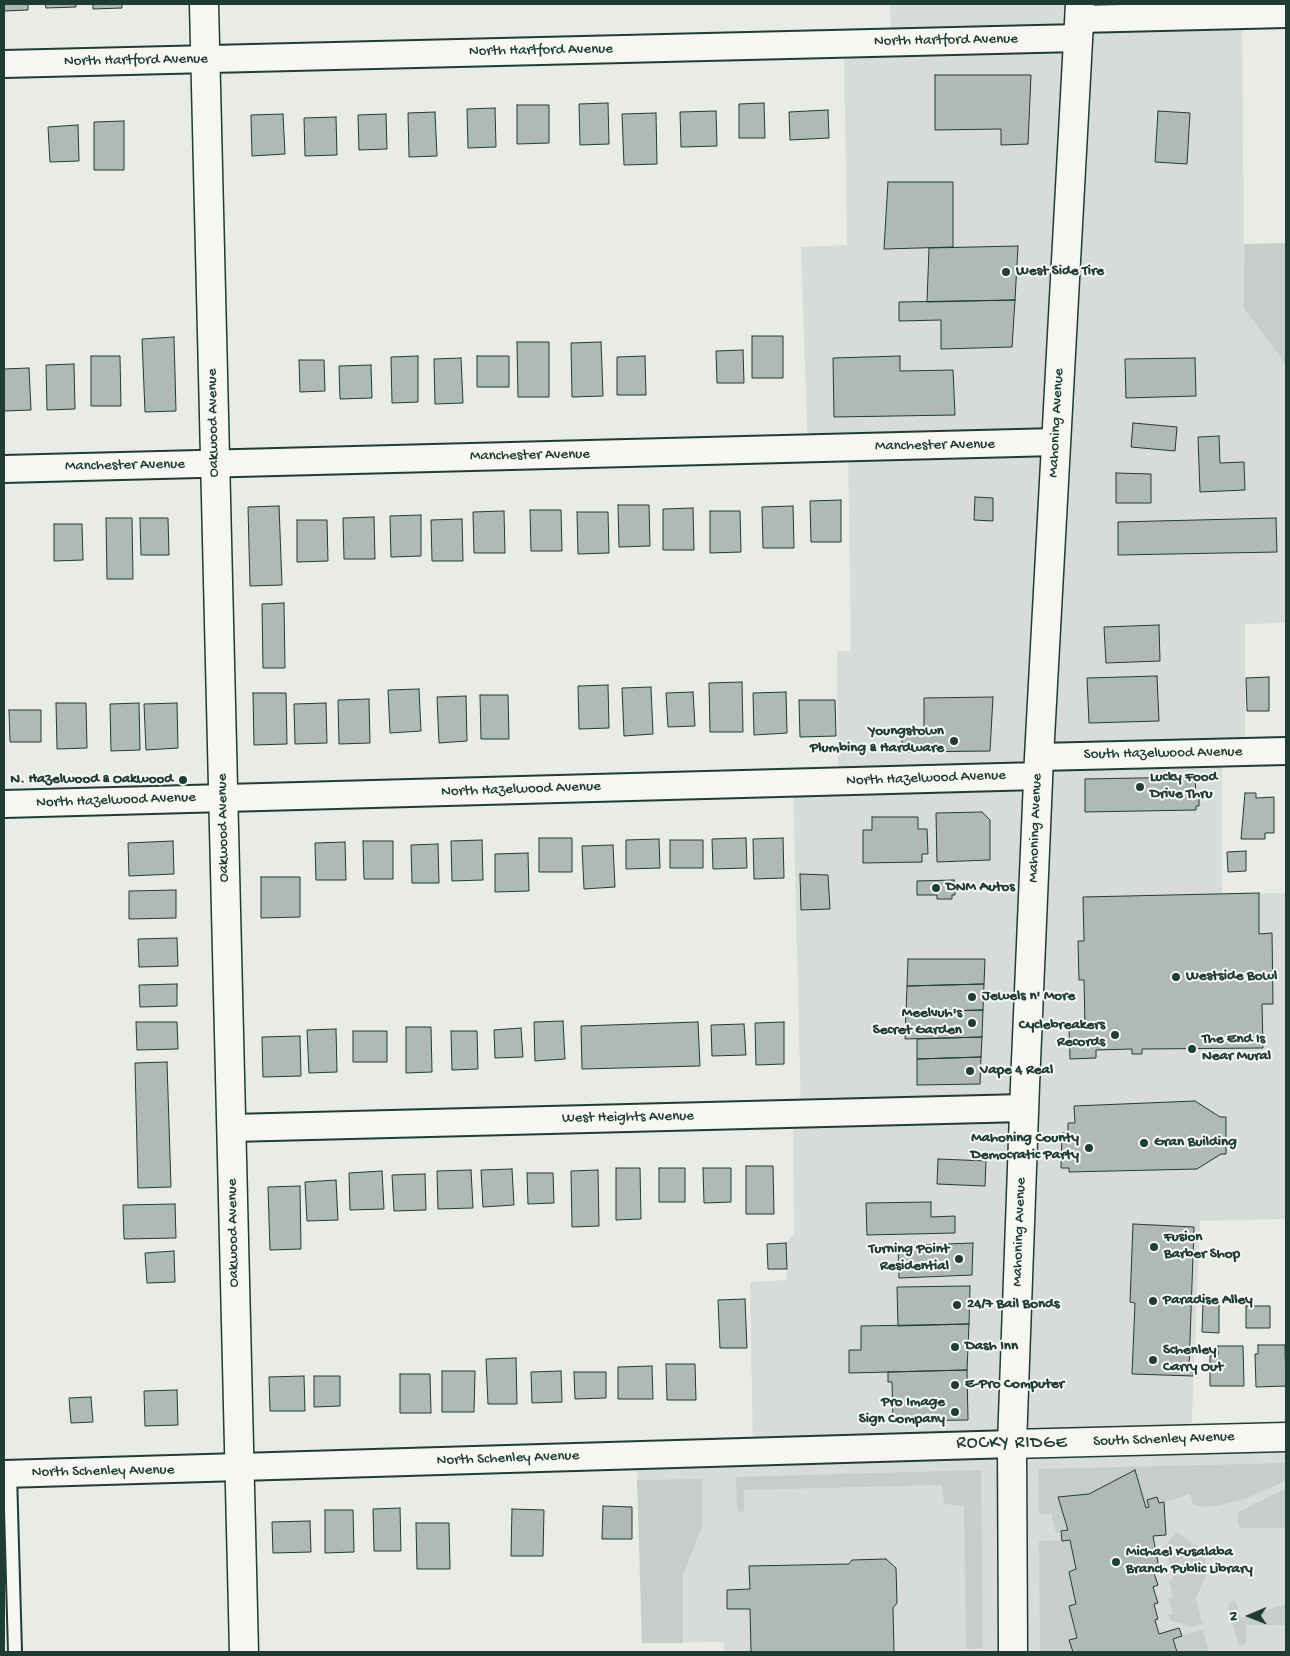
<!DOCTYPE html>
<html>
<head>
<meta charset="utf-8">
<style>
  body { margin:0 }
  #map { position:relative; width:1290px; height:1656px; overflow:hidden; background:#e9ebe7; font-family:"Gochi Hand",sans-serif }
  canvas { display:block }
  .frame { position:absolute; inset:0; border:5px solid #1f3d34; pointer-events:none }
  .north { position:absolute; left:1225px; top:1591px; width:50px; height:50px; -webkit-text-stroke:4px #f6f6f2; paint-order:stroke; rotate:269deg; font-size:14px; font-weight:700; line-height:20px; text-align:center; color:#1f3d34 }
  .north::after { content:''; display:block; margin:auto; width:18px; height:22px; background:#1f3d34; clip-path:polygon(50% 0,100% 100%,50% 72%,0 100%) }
</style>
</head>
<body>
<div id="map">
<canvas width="1290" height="1656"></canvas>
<div class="frame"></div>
<div class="north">N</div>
</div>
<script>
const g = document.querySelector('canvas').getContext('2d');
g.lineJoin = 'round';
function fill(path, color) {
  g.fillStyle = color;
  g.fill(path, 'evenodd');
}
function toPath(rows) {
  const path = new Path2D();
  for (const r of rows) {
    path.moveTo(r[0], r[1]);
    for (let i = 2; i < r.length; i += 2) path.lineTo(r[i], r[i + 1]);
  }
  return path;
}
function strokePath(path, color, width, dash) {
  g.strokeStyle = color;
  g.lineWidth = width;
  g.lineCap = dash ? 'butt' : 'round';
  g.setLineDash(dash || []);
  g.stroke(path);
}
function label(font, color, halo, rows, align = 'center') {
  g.font = font + ' "Gochi Hand",sans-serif';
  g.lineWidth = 4;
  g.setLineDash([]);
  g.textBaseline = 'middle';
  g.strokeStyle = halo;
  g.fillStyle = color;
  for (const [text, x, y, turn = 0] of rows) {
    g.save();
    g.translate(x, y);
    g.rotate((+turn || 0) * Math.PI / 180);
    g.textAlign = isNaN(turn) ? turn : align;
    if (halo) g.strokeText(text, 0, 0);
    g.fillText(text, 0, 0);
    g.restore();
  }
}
fill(toPath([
  [890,4,1242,4,1244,309,1286,365,1286,623,1245,624,1245,752,1222,753,1222,894,1286,893,1286,1219,1200,1221,1191,1439,1286,1437,1286,1652,724,1652,724,1642,642,1643,637,1456,753,1452,750,1282,787,1280,786,1243,794,1234,793,1114,801,1113,793,782,838,781,837,651,851,651,848,448,808,449,801,247,847,245,844,43,891,42]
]), '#d8dcd8');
fill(toPath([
  [1286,243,1286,365,1244,309,1244,244],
  [1285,1463,1286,1478,1283,1482,1245,1499,1220,1505,1205,1507,1193,1504,1190,1494,1146,1508,1135,1470,1089,1494,1058,1497,1068,1530,1056,1533,1051,1514,1039,1514,1038,1469],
  [981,1470,983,1648,966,1649,964,1506,944,1504,942,1485,744,1490,744,1511,739,1513,737,1507,736,1477],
  [702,1479,702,1527,683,1575,683,1643,642,1643,637,1480],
  [1282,1490,1286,1490,1286,1528,1241,1528,1238,1525,1238,1512],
  [1176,1532,1196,1545,1203,1555,1206,1566,1205,1578,1196,1598,1202,1624,1191,1627,1170,1620,1168,1615,1173,1614,1168,1598,1173,1597,1169,1581,1173,1580,1165,1546],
  [1070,1540,1076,1569,1069,1572,1076,1604,1075,1623,1072,1624,1077,1638,1069,1641,1073,1652,1040,1652,1039,1541],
  [1235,1600,1241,1618,1286,1604,1286,1625,1246,1625,1246,1643,1239,1646,1228,1607,1229,1603],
  [1203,1629,1209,1652,1177,1652,1173,1639]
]), '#c7cec9');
const building = toPath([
  [4,4,28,4,28,10,4,11,4,4],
  [45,4,76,4,76,7,46,8,45,4],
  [93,4,122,4,122,8,93,9,93,4],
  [935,75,1031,75,1028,144,1001,145,1001,129,935,130,935,75],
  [608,103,609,144,580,145,579,104,608,103],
  [764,103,765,138,739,138,739,104,764,103],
  [517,105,549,105,549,143,517,144,517,105],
  [495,108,496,147,468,148,467,109,495,108],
  [828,110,829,138,790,140,789,112,828,110],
  [716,111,717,146,681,147,680,112,716,111],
  [1158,111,1190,113,1187,164,1155,162,1158,111],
  [435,112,437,156,409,157,408,113,435,112],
  [656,113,657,164,624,165,622,114,656,113],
  [283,114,285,154,252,156,251,115,283,114],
  [386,114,387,149,359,150,358,115,386,114],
  [336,117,337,155,305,156,304,118,336,117],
  [124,121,124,170,94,170,94,122,124,121],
  [78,125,79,161,50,162,48,127,78,125],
  [888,182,953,182,953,247,884,249,888,182],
  [1018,246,1015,300,927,302,929,248,1018,246],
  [1015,300,1012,347,941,349,941,320,899,321,899,302,1015,300],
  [752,336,783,336,783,378,752,378,752,336],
  [174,337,176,411,145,412,142,339,174,337],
  [517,342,549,342,549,397,518,397,517,342],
  [601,342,603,396,572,397,571,343,601,342],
  [743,350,744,383,717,383,716,351,743,350],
  [91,356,120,356,121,406,91,406,91,356],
  [418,356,418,402,392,403,391,357,418,356],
  [477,356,509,356,509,387,477,387,477,356],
  [645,356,646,395,617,395,617,357,645,356],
  [900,356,900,371,953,370,955,415,834,417,833,358,900,356],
  [461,358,463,403,435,404,434,359,461,358],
  [1195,358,1196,396,1126,398,1125,359,1195,358],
  [299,360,324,360,325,391,300,392,299,360],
  [74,364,75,409,47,410,46,365,74,364],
  [371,365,372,398,340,399,339,366,371,365],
  [29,368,31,410,4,411,4,369,29,368],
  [1133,423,1177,427,1175,451,1131,447,1133,423],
  [1219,436,1220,463,1244,462,1245,490,1200,492,1198,437,1219,436],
  [1116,473,1151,474,1151,503,1116,503,1116,473],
  [975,497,993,498,993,521,974,520,975,497],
  [841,500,841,542,811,542,810,501,841,500],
  [618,505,649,505,650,546,619,547,618,505],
  [279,506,282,585,250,586,248,507,279,506],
  [793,506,794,548,763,548,762,507,793,506],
  [693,508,694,550,663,550,663,509,693,508],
  [530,510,561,510,562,551,531,551,530,510],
  [504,511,505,553,474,553,473,512,504,511],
  [710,511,740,511,741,552,710,553,710,511],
  [577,512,608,512,609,553,578,554,577,512],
  [421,515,421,556,391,557,390,516,421,515],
  [374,517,375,559,344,559,343,518,374,517],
  [106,518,132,518,133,579,107,579,106,518],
  [140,518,168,518,169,555,141,555,140,518],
  [1276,518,1277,552,1118,555,1118,522,1276,518],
  [462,519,463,561,432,561,431,520,462,519],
  [297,520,327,520,328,561,297,562,297,520],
  [54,524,82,524,83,560,54,561,54,524],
  [284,603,285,668,263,668,262,604,284,603],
  [1159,625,1160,661,1106,663,1104,627,1159,625],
  [1157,676,1159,721,1089,723,1087,678,1157,676],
  [1269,677,1269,711,1247,711,1246,678,1269,677],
  [742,682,743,732,710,732,709,683,742,682],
  [608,685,609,728,579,729,578,686,608,685],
  [651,687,653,734,624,736,622,688,651,687],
  [419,689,421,731,390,733,388,690,419,689],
  [693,692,695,726,668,727,666,693,693,692],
  [786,692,787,733,754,735,753,693,786,692],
  [253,693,286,693,287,744,254,745,253,693],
  [480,695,508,695,509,739,481,739,480,695],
  [466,696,467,741,439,743,437,697,466,696],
  [993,697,990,751,902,752,902,731,924,730,924,698,993,697],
  [369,699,370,743,339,744,338,700,369,699],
  [799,700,835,700,836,736,800,737,799,700],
  [56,703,86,703,87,748,57,749,56,703],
  [139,703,140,750,111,751,110,704,139,703],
  [177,703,178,748,146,750,144,704,177,703],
  [326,703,327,743,295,744,294,704,326,703],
  [9,710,41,710,41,742,10,742,9,710],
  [1195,777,1196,796,1199,796,1199,806,1196,806,1196,810,1085,812,1085,779,1195,777],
  [1245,793,1256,793,1256,798,1274,797,1274,833,1265,833,1265,839,1241,839,1245,793],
  [982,812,990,820,990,860,937,862,936,813,982,812],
  [872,817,918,817,918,829,927,829,928,854,922,854,922,862,863,863,863,830,872,830,872,817],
  [539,838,572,838,572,872,539,872,539,838],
  [746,838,747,868,713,869,712,839,746,838],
  [783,838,784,878,754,879,753,839,783,838],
  [659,839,660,868,626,869,626,840,659,839],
  [482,840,483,880,452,881,451,841,482,840],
  [670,840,703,840,703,868,670,868,670,840],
  [173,841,174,874,129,876,128,843,173,841],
  [363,841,393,841,393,879,364,879,363,841],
  [345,842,346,880,316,880,315,843,345,842],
  [438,844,439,883,412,883,411,845,438,844],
  [613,845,615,887,584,889,582,846,613,845],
  [1246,851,1246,871,1228,872,1227,852,1246,851],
  [528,853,529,891,495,892,495,854,528,853],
  [800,874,828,875,830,909,801,910,800,874],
  [261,877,300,877,300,917,261,918,261,877],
  [954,880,955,895,952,895,952,899,937,899,937,895,917,895,917,881,954,880],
  [176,890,176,918,129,919,129,891,176,890],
  [1259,893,1259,934,1272,933,1273,1004,1262,1004,1263,1048,1142,1049,1142,1054,1132,1054,1132,1049,1096,1050,1096,1058,1070,1059,1069,1027,1085,1026,1084,980,1079,980,1078,941,1084,941,1083,897,1259,893],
  [177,938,178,966,139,967,138,939,177,938],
  [908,959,985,959,984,984,907,986,908,959],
  [177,984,177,1006,140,1007,139,985,177,984],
  [984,984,983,1010,906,1012,907,986,984,984],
  [983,1010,982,1037,905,1039,906,1012,983,1010],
  [563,1021,565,1059,535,1061,534,1022,563,1021],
  [136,1022,177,1022,178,1049,137,1050,136,1022],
  [698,1022,700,1066,582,1069,581,1026,698,1022],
  [784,1022,784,1064,756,1065,755,1023,784,1022],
  [744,1024,746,1055,712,1056,711,1025,744,1024],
  [406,1027,431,1027,432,1072,406,1073,406,1027],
  [521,1028,523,1057,495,1058,494,1030,521,1028],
  [336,1029,337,1072,309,1073,307,1030,336,1029],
  [353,1031,387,1031,387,1062,353,1062,353,1031],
  [451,1031,477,1031,478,1069,452,1070,451,1031],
  [300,1036,301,1076,263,1077,262,1037,300,1036],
  [982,1037,981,1057,917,1059,917,1039,982,1037],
  [981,1057,980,1084,917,1085,917,1059,981,1057],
  [167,1062,171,1187,138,1188,135,1063,167,1062],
  [1195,1101,1220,1117,1226,1117,1226,1154,1221,1154,1197,1169,1069,1172,1069,1168,1061,1168,1062,1133,1068,1133,1068,1123,1075,1123,1074,1106,1195,1101],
  [938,1159,986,1161,985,1186,937,1184,938,1159],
  [746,1166,773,1166,774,1214,746,1214,746,1166],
  [616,1168,640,1168,641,1219,616,1220,616,1168],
  [659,1168,685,1168,685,1202,659,1202,659,1168],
  [703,1168,731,1168,731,1202,704,1203,703,1168],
  [512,1169,514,1205,483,1207,481,1170,512,1169],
  [471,1170,473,1208,438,1209,437,1171,471,1170],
  [598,1170,599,1226,572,1227,571,1171,598,1170],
  [382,1171,384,1209,350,1210,349,1173,382,1171],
  [527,1173,553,1173,554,1203,528,1204,527,1173],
  [425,1174,426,1210,394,1211,392,1175,425,1174],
  [336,1180,338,1220,307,1221,305,1182,336,1180],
  [300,1186,301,1249,270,1250,268,1187,300,1186],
  [931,1202,931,1217,955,1216,955,1233,867,1235,866,1203,931,1202],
  [175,1204,176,1238,124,1239,123,1205,175,1204],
  [1133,1224,1194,1227,1189,1368,1194,1369,1193,1376,1132,1374,1135,1303,1130,1302,1133,1224],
  [786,1243,787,1269,768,1269,767,1244,786,1243],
  [973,1243,972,1275,899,1278,898,1246,973,1243],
  [174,1251,175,1282,147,1283,145,1253,174,1251],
  [970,1286,969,1324,898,1326,897,1287,970,1286],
  [745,1299,747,1348,720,1348,718,1300,745,1299],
  [1203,1303,1219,1304,1219,1333,1202,1332,1203,1303],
  [1246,1306,1270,1306,1270,1328,1246,1328,1246,1306],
  [969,1324,967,1370,849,1373,849,1350,861,1350,861,1326,969,1324],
  [1258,1345,1285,1345,1286,1386,1256,1387,1255,1354,1258,1354,1258,1345],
  [1218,1346,1243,1346,1244,1386,1210,1386,1210,1356,1218,1355,1218,1346],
  [516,1358,517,1404,488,1404,486,1359,516,1358],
  [666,1364,695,1364,696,1400,667,1400,666,1364],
  [652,1366,653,1399,618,1399,618,1367,652,1366],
  [967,1370,968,1420,893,1421,892,1382,888,1382,888,1372,967,1370],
  [442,1371,475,1371,474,1412,442,1412,442,1371],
  [561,1371,562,1402,532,1403,531,1372,561,1371],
  [574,1372,606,1372,606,1398,575,1399,574,1372],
  [400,1374,430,1374,431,1413,400,1413,400,1374],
  [304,1376,305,1411,270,1411,269,1377,304,1376],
  [314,1376,340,1376,340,1406,314,1407,314,1376],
  [177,1390,178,1425,145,1426,144,1391,177,1390],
  [91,1397,93,1422,71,1423,69,1398,91,1397],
  [1135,1470,1146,1508,1149,1507,1147,1500,1157,1497,1159,1503,1164,1502,1166,1535,1153,1536,1159,1568,1153,1570,1158,1585,1153,1587,1158,1603,1154,1604,1158,1619,1155,1620,1159,1634,1179,1628,1182,1636,1173,1639,1177,1652,1073,1652,1069,1640,1077,1638,1069,1606,1076,1604,1069,1572,1076,1569,1070,1540,1062,1541,1061,1531,1068,1530,1058,1497,1089,1494,1135,1470],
  [603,1506,632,1507,632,1539,602,1539,603,1506],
  [400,1508,401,1551,374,1551,373,1509,400,1508],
  [512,1509,544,1510,543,1556,511,1556,512,1509],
  [325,1510,353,1510,354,1552,325,1553,325,1510],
  [310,1521,311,1552,273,1553,272,1522,310,1521],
  [416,1523,449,1523,450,1569,417,1569,416,1523],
  [886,1559,896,1568,897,1603,893,1608,894,1652,751,1652,750,1609,727,1609,727,1590,750,1589,749,1566,849,1564,852,1560,886,1559]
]);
fill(building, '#b0bab5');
strokePath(building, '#1f3d34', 1);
const lane = toPath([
  [10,1474,15,1652]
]);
const street = toPath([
  [1079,19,1286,14],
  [4,64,1078,38],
  [4,469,1056,442],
  [1039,757,1286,751],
  [4,804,1038,776],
  [232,1128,1024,1108],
  [4,1474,1012,1444]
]);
const secondary = toPath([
  [204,4,244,1652],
  [1012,1444,1286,1437]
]);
const primary = toPath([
  [1013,1652,1012,1444,1025,1085,1039,757,1080,4]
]);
strokePath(lane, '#1f3d34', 16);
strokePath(street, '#1f3d34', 30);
strokePath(secondary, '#1f3d34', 31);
strokePath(primary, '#1f3d34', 31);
strokePath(lane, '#f6f6f2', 12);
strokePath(street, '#f6f6f2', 26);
strokePath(secondary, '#f6f6f2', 28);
strokePath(primary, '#f6f6f2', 28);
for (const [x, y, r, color] of [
  [1006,272,5,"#1f3d34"],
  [954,741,5,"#1f3d34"],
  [183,780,5,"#1f3d34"],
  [1140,787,5,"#1f3d34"],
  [936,888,5,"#1f3d34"],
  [1176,977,5,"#1f3d34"],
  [972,997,5,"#1f3d34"],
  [972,1023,5,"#1f3d34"],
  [1115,1035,5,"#1f3d34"],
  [1192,1049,5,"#1f3d34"],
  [970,1071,5,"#1f3d34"],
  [1144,1143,5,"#1f3d34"],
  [1089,1148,5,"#1f3d34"],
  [1154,1247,5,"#1f3d34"],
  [959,1259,5,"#1f3d34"],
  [1153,1301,5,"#1f3d34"],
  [957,1305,5,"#1f3d34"],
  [955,1347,5,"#1f3d34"],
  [1153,1360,5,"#1f3d34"],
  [955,1385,5,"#1f3d34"],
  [955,1412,5,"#1f3d34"],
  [1116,1562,5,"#1f3d34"]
]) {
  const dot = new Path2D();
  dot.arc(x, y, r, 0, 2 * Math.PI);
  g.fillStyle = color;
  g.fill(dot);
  strokePath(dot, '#f6f6f2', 2);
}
label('15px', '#1f3d34', '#f6f6f2', [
  ["North Hartford Avenue",946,41,-1],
  ["North Hartford Avenue",541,51,-1],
  ["North Hartford Avenue",136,61,-1],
  ["Oakwood Avenue",214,423,-91],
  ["Mahoning Avenue",1057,423,-87],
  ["Manchester Avenue",935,446,-1],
  ["Manchester Avenue",530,456,-1],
  ["Manchester Avenue",125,466,-1],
  ["South Hazelwood Avenue",1163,754,-1],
  ["North Hazelwood Avenue",926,779,-2],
  ["North Hazelwood Avenue",521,790,-2],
  ["North Hazelwood Avenue",116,801,-2],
  ["Oakwood Avenue",224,828,-91],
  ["Mahoning Avenue",1036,828,-88],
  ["West Heights Avenue",628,1118,-1],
  ["Mahoning Avenue",1020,1232,-88],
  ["Oakwood Avenue",234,1233,-91],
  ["South Schenley Avenue",1164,1440,-2],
  ["North Schenley Avenue",508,1459,-2],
  ["North Schenley Avenue",103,1472,-1]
]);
label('bold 15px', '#1f3d34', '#f6f6f2', [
  ["West Side Tire",1016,272],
  ["Youngstown",944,732,"right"],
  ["Plumbing & Hardware",944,749,"right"],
  ["Lucky Food",1150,778],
  ["Drive Thru",1150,795],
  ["N. Hazelwood & Oakwood",173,780,"right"],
  ["DNM Autos",946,888],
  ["Westside Bowl",1186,977],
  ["Jewels n' More",982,997],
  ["Meelvuh's",962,1014,"right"],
  ["Secret Garden",962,1031,"right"],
  ["Cyclebreakers",1105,1026,"right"],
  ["Records",1105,1043,"right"],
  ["The End Is",1202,1040],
  ["Near Mural",1202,1057],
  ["Vape 4 Real",980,1071],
  ["Mahoning County",1079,1139,"right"],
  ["Democratic Party",1079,1156,"right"],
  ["Gran Building",1154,1143],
  ["Fusion",1164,1238],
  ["Barber Shop",1164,1255],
  ["Turning Point",949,1250,"right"],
  ["Residential",949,1267,"right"],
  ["Paradise Alley",1163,1301],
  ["24/7 Bail Bonds",967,1305],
  ["Dash Inn",965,1347],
  ["Schenley",1163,1351],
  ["Carry Out",1163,1368],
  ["E-Pro Computer",965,1385],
  ["Pro Image",945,1403,"right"],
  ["Sign Company",945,1420,"right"],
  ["Michael Kusalaba",1126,1553],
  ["Branch Public Library",1126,1570]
], 'left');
g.letterSpacing = '1px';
label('18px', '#1f3d34', '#f6f6f2', [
  ["ROCKY RIDGE",1012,1444]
]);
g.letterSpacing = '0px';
</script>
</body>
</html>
